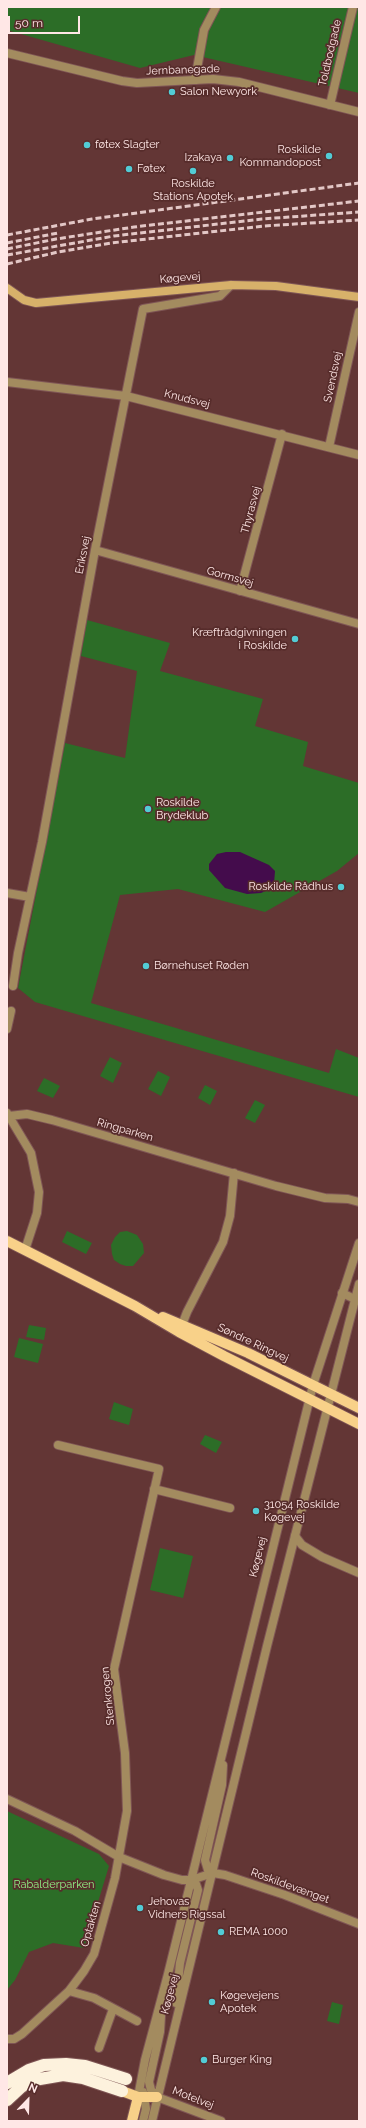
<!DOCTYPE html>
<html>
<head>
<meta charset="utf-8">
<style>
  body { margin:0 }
  #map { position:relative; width:366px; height:2128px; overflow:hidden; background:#633635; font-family:Raleway,sans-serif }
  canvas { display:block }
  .frame { position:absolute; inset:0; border:8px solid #ffe7e6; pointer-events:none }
  .north { position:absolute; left:8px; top:2080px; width:40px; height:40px; -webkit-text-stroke:3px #572c2b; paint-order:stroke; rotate:23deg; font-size:11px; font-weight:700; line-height:16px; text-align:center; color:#ffe7e6 }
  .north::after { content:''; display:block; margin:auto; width:14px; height:18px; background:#ffe7e6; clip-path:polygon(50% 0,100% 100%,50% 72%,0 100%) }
  .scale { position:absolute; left:8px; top:16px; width:72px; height:18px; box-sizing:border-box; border:2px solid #ffe7e6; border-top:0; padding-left:5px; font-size:12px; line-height:14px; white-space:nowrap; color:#ffe7e6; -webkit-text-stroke:3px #572c2b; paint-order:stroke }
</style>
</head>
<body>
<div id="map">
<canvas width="366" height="2128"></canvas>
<div class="frame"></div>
<div class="north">N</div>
<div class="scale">50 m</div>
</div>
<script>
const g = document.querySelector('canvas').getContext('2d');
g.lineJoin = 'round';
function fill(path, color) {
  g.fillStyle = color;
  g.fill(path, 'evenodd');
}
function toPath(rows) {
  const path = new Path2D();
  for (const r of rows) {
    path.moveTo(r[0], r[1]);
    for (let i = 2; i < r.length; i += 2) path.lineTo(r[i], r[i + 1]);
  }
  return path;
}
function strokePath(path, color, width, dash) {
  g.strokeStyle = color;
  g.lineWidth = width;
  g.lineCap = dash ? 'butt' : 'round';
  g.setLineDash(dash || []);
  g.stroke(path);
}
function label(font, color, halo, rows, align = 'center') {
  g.font = font + ' Raleway,sans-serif';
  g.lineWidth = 3.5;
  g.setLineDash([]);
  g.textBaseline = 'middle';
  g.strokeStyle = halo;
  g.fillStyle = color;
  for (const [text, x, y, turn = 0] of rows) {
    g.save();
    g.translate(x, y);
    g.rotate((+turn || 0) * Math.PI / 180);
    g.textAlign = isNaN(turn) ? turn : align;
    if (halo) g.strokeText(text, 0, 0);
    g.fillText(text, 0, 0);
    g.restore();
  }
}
fill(toPath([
  [7,7,359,7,359,93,194,55,140,68,7,30],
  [87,620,170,643,160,671,263,699,255,726,308,742,303,766,359,783,359,853,337,871,265,912,178,889,120,895,91,1003,329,1073,336,1049,359,1058,359,1097,35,1002,18,988,65,743,125,758,137,671,81,656],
  [110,1057,122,1063,113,1083,100,1076],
  [158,1071,170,1077,161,1096,148,1089],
  [44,1078,60,1086,53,1098,37,1091],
  [205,1085,217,1091,210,1105,198,1098],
  [255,1100,265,1105,255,1123,245,1118],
  [67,1231,92,1243,86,1254,62,1242],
  [127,1231,137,1235,143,1244,144,1253,133,1266,126,1266,120,1264,114,1260,112,1254,111,1245,115,1237,120,1232],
  [29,1325,46,1328,44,1340,26,1337],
  [19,1338,43,1344,38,1363,14,1357],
  [114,1402,133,1409,129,1425,109,1419],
  [205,1435,222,1442,216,1453,200,1444],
  [160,1548,193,1556,183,1598,150,1590],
  [7,1811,99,1854,109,1866,84,1948,53,1943,29,1952,15,1980,7,1990],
  [332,2002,343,2005,339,2024,327,2021]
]), '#2c6d27');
fill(toPath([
  [226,852,240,852,269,865,275,871,274,884,270,889,261,893,247,894,225,888,209,870,209,864,217,854]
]), '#440c4c');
const minor = toPath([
  [195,80,204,30,216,7],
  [330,105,353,7],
  [7,382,126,396,359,455],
  [329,447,359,312],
  [95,550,359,624],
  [240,591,282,434],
  [7,893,30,897],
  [13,986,18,953,42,842,95,550,143,309,220,296,231,285],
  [7,1029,11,1011],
  [7,1113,31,1153,39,1192,37,1213,25,1250],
  [9,1116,27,1114,52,1120,276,1186,325,1198,348,1199,359,1202],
  [342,1293,359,1301],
  [180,1330,187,1312,223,1242,230,1216,234,1173],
  [154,1489,230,1508],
  [295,1536,302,1545,322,1557,359,1573],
  [7,1799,75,1831,119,1857,164,1875,182,1880,191,1880,213,1873,225,1875,285,1895,359,1924],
  [69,1991,94,1998,137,2021],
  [7,2039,14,2039,22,2034,69,1991,84,1971,94,1954,115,1878,127,1811,125,1753,114,1669,159,1469,58,1445],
  [99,2048,113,2009],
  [157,2097,221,2121]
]);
const tertiary = toPath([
  [7,53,122,81,137,83,213,79,239,82,359,112],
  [213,1873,208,1870,205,1860,222,1785,223,1765],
  [176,2003,180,1963,198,1890,196,1884,191,1880],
  [143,2092,146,2109,143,2121],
  [138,2097,145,2060,168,1974,313,1385,359,1243],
  [157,2097,151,2090,149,2082,160,2032,161,2016],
  [152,2121,267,1646,359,1284]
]);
const secondary = toPath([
  [7,288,24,300,36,303,231,285,276,286,359,297]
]);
const primary = toPath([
  [7,1241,135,1306,179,1332,224,1356,359,1424],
  [163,1317,248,1353,359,1408],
  [122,2091,138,2097,157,2097],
  [132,2121,138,2097]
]);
const motorway = toPath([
  [7,2083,29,2070,44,2065,66,2064,85,2066,126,2079],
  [7,2100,21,2087,34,2080,63,2075,83,2078,122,2091]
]);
strokePath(minor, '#7f5655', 10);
strokePath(tertiary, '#7f5655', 10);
strokePath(secondary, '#7f5655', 10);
strokePath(primary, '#7f5655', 12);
strokePath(motorway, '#7f5655', 14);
strokePath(minor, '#a38b5f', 8);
strokePath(tertiary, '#a38b5f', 8);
strokePath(secondary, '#d7b16a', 8);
strokePath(primary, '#f8d189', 10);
strokePath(motorway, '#fdf2dd', 12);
strokePath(toPath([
  [7,235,92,219,359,183],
  [7,243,58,233],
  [7,249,56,239,134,227,359,201],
  [7,255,114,236,262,219,359,212],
  [7,264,58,252,111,243,264,226,359,220]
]), '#e3c7c6', 3, [6, 3]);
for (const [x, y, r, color] of [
  [172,92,4,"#52ccd5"],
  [87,145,4,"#52ccd5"],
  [329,156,4,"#52ccd5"],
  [230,158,4,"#52ccd5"],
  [129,169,4,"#52ccd5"],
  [193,171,4,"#52ccd5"],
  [295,639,4,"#52ccd5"],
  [148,809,4,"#52ccd5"],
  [341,887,4,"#52ccd5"],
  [146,966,4,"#52ccd5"],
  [256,1511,4,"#52ccd5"],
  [140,1908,4,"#52ccd5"],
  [221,1932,4,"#52ccd5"],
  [212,2002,4,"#52ccd5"],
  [204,2060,4,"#52ccd5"]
]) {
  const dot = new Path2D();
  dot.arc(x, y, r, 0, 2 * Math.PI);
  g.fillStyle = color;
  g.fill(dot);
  strokePath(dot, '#572c2b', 1.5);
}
label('11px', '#ffe7e6', '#572c2b', [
  ["Toldbodgade",330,53,-77],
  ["Jernbanegade",183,70,-2],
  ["Køgevej",180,278,-5],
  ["Svendsvej",333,377,-78],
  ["Knudsvej",187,399,14],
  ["Thyrasvej",251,510,-75],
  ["Eriksvej",83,555,-79],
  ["Gormsvej",230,577,16],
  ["Ringparken",125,1130,16],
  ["Søndre Ringvej",253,1343,25],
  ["Køgevej",258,1557,-76],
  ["Stenkrogen",108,1696,-96],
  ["Roskildevænget",290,1886,20],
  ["Optakten",91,1924,-74],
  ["Køgevej",170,1994,-75],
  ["Motelvej",193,2098,21]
]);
label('11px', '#ffe7e6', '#572c2b', [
  ["Salon Newyork",180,92],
  ["føtex Slagter",95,145],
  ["Roskilde",321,150,"right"],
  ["Kommandopost",321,163,"right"],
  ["Izakaya",222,158,"right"],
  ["Føtex",137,169],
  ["Roskilde",193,184,"center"],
  ["Stations Apotek",193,197,"center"],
  ["Kræftrådgivningen",287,633,"right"],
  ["i Roskilde",287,646,"right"],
  ["Roskilde",156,803],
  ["Brydeklub",156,816],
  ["Roskilde Rådhus",333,887,"right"],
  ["Børnehuset Røden",154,966],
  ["31054 Roskilde",264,1505],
  ["Køgevej",264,1518],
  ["Jehovas",148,1902],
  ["Vidners Rigssal",148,1915],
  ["REMA 1000",229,1932],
  ["Køgevejens",220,1996],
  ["Apotek",220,2009],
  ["Burger King",212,2060]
], 'left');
label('11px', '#8ff686', '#572c2b', [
  ["Rabalderparken",54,1885]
]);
</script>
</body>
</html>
